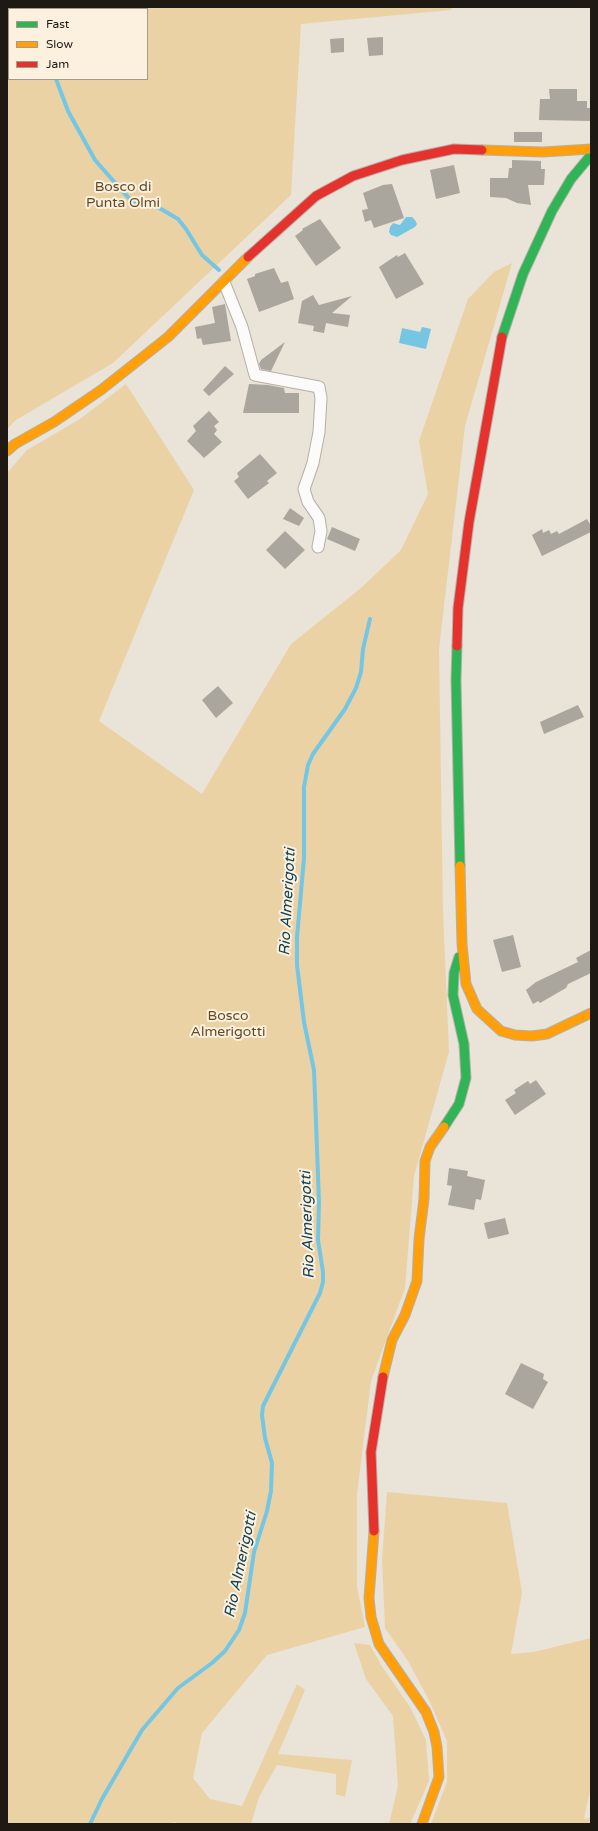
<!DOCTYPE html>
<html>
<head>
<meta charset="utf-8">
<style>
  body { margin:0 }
  #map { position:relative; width:598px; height:1831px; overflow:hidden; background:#e9e3d8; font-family:"Varela Round",sans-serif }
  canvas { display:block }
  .frame { position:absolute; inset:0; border:8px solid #1e1a13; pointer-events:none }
  .legend { position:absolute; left:8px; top:8px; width:140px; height:72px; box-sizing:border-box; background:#fcf1df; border:1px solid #a39b8d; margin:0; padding:5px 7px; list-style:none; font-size:12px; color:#1e1a13 }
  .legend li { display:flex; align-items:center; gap:8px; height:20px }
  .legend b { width:20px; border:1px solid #a39b8d }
</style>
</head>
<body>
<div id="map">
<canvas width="598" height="1831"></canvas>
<div class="frame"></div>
<ul class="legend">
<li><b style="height:5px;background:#30b455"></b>Fast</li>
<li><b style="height:5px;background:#ff9f0a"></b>Slow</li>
<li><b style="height:5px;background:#e5322d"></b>Jam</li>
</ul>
</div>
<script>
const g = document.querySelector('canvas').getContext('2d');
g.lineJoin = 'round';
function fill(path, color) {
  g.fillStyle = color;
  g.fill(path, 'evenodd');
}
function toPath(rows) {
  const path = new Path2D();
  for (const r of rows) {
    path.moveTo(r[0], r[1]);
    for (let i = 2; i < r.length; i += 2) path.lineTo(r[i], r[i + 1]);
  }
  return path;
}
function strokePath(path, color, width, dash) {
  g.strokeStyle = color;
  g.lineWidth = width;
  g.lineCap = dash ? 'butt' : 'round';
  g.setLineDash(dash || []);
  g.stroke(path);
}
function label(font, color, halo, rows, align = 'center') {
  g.font = font + ' "Varela Round",sans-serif';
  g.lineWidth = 4;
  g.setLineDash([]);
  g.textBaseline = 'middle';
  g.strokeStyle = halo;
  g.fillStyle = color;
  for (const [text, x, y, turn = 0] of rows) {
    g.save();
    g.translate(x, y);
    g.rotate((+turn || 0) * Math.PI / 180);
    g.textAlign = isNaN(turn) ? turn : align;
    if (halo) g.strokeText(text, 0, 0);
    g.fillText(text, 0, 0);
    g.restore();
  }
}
fill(toPath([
  [7,7,452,7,451,10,301,24,291,195,113,363,16,420,7,429],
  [9,9,147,9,147,79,9,79],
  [512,263,465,426,439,649,443,911,449,1052,414,1176,405,1288,371,1381,357,1494,357,1586,365,1627,267,1655,202,1733,193,1778,210,1799,242,1806,297,1684,305,1690,278,1754,352,1760,345,1797,336,1794,336,1774,277,1765,259,1797,251,1824,178,1824,175,1822,168,1824,7,1824,7,473,27,450,80,419,126,384,194,490,99,721,202,794,291,644,361,588,401,550,428,494,419,441,468,299,494,272],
  [387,1492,507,1503,522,1593,511,1654,534,1652,591,1638,591,1786,584,1819,591,1818,591,1824,431,1824,447,1782,447,1741,429,1700,408,1661,385,1628,382,1560],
  [354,1643,370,1645,381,1665,410,1707,426,1740,429,1781,410,1824,389,1824,398,1786,393,1716,366,1679]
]), '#ebd2a5');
fill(toPath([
  [406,217,412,217,415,220,417,224,415,227,397,237,391,235,389,232,390,227,393,223,400,225],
  [422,327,431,329,426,349,399,343,402,328,420,332]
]), '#74c6e3');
strokePath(toPath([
  [7,20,9,22],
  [56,79,68,111,95,160,124,193,135,204,149,204,156,206,178,219,186,229,202,255,219,270],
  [90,1824,102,1799,142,1730,178,1688,212,1663,225,1651,239,1630,245,1613,254,1552,267,1511,271,1491,272,1463,265,1438,262,1415,263,1406,320,1293,323,1282,323,1272,318,1240,319,1202,314,1070,304,1022,297,965,297,937,304,858,304,787,308,765,313,754,345,709,356,688,361,672,363,649,370,619]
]), '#74c6e3', 4);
fill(toPath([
  [383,37,383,55,369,56,367,38],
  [344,38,344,52,331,53,330,39],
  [549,89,577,89,577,101,587,101,587,108,591,108,591,121,539,120,540,99,550,99],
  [514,132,542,132,542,142,514,142],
  [512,160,541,161,541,169,545,169,544,185,528,185,531,205,517,203,506,198,490,197,490,178,508,178,509,168,512,168],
  [454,165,460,193,436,199,430,170],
  [392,184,404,218,374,228,371,220,365,222,362,210,368,209,363,193,383,185],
  [320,219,341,248,316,266,295,236,303,230,302,229],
  [405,253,424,284,396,299,379,267,397,255,398,257],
  [274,268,281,283,288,281,294,299,259,312,247,279,255,276,255,274],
  [313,295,319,305,352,296,332,313,350,315,348,327,326,323,324,333,313,331,314,326,298,323,302,301],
  [225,304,231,341,203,345,201,338,197,339,195,327,215,323,212,307],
  [285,342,271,371,261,369,259,364,261,360],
  [225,366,234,374,209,396,203,390],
  [249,384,268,385,284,388,285,393,299,393,299,413,243,413],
  [209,411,219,422,214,426,217,430,214,434,222,442,204,458,187,441,196,431,193,426],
  [260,454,277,473,267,481,269,483,248,499,234,481,239,477,237,473],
  [290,508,304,518,299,526,283,519],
  [587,519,591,526,591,532,542,556,532,535,542,529,543,533,549,530,551,534,557,531,559,534],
  [332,527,360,539,355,551,327,539],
  [285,531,305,550,285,569,266,550],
  [218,686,233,703,216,718,202,700],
  [578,705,584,717,544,734,540,722],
  [513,935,521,967,502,972,493,940],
  [591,950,591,973,568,984,566,988,540,1003,538,1001,533,1004,526,990,536,982,578,962,576,958],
  [536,1080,546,1094,515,1115,505,1100,516,1093,514,1090,528,1081,530,1084],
  [449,1168,468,1171,467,1176,485,1180,481,1200,476,1199,474,1210,448,1205,452,1186,447,1185],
  [505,1218,509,1234,488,1239,484,1223],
  [521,1363,544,1374,543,1379,548,1382,533,1409,505,1394]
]), '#aaa59d');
const street = toPath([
  [224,282,242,327,255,375,319,387,321,398,319,432,313,463,304,489,308,502,319,518,321,531,318,547]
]);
const fast = toPath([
  [502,337,523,274,552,211,571,179,591,155],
  [457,646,456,680,460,866],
  [444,1127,459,1104,466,1078,464,1044,453,995,454,973,459,957]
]);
const slow = toPath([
  [482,150,543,152,591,149],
  [7,451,15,444,54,422,101,390,168,337,248,257],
  [460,866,462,944,466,984,477,1009,501,1031,515,1035,532,1036,547,1034,591,1013],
  [383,1377,392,1340,405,1315,417,1281,419,1239,424,1199,425,1161,430,1147,444,1127],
  [374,1531,369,1598,371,1617,379,1644,426,1712,434,1732,437,1747,439,1777,422,1824]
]);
const jam = toPath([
  [248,257,316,196,353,176,402,160,454,149,482,150],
  [457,646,458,608,469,522,502,337],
  [374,1531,371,1452,383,1377]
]);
strokePath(street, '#b5b0a8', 13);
strokePath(fast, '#b5b0a8', 11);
strokePath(slow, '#b5b0a8', 11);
strokePath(jam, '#b5b0a8', 11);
strokePath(street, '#fcfbf9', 11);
strokePath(fast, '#30b455', 9);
strokePath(slow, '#ff9f0a', 9);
strokePath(jam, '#e5322d', 9);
label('14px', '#604b25', '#fcf1df', [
  ["Bosco di",123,187],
  ["Punta Olmi",123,203],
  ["Bosco",228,1016],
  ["Almerigotti",228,1032]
]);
label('italic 15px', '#114457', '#fcf1df', [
  ["Rio Almerigotti",288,902,-87],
  ["Rio Almerigotti",308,1225,-92],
  ["Rio Almerigotti",241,1565,-78]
]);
</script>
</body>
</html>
